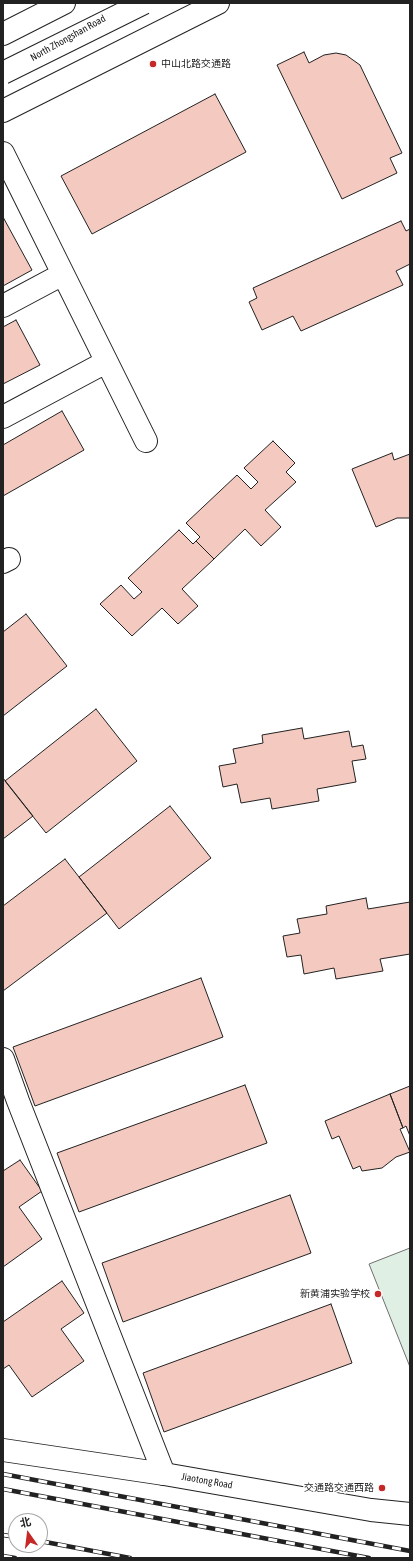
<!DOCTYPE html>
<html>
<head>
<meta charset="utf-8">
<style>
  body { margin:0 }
  #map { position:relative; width:413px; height:1561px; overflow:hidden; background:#fff; font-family:"Asap Condensed","Noto Sans SC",sans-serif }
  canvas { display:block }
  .frame { position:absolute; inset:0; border:4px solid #222; pointer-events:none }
  .north { position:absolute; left:8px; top:1513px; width:40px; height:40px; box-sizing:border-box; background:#fff; border:1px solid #a7a7a7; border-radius:50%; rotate:346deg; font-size:11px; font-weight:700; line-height:16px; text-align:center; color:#222 }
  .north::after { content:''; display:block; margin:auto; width:14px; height:18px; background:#c62828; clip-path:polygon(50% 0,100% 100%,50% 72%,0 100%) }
</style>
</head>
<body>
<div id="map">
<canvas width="413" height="1561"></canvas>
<div class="frame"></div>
<div class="north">北</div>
</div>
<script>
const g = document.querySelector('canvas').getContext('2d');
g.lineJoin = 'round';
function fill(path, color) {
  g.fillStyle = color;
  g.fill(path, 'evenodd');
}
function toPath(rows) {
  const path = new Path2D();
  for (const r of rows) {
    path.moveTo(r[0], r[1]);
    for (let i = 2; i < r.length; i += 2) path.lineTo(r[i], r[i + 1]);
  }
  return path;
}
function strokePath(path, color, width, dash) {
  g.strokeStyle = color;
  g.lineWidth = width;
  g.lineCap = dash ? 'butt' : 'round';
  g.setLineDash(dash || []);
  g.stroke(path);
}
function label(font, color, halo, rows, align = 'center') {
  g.font = font + ' "Asap Condensed","Noto Sans SC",sans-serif';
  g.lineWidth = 3;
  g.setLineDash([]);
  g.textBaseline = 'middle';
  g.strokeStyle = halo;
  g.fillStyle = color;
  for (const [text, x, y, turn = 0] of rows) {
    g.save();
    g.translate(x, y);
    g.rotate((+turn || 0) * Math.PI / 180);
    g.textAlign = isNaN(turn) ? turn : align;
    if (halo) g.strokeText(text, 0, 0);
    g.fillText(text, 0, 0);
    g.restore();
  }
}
const green = toPath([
  [410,1248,410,1367,369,1264,410,1248]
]);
fill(green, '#e0efe3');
strokePath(green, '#6f6f6f', 1);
const building = toPath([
  [304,52,309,63,324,55,336,53,346,55,360,65,402,153,390,158,397,173,342,199,277,65,304,52],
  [215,94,246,152,92,234,61,176,215,94],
  [3,217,32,270,3,286,3,217],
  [401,221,406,231,410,229,410,264,396,271,403,285,301,331,293,316,262,330,249,302,257,298,253,288,401,221],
  [16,320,40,365,3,384,3,327,16,320],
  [62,411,84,450,3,496,3,445,62,411],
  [273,441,295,463,286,472,296,482,265,510,281,527,261,546,245,529,214,559,196,541,200,537,186,523,237,475,251,489,258,482,244,468,273,441],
  [392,453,394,460,410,454,410,518,397,518,376,527,352,469,392,453],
  [179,530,193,544,196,541,214,559,182,589,198,606,178,624,162,608,132,636,100,604,121,585,134,599,142,592,128,578,179,530],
  [26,614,67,666,3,716,3,632,26,614],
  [96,709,137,761,46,833,5,781,96,709],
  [302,728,304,739,349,731,352,747,363,745,366,759,352,761,356,782,317,789,319,801,272,809,270,798,241,803,237,784,223,787,219,766,236,763,233,749,263,743,262,735,302,728],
  [3,778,33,816,3,839,3,778],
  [170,806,211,858,119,929,79,877,170,806],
  [65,859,107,913,3,991,3,906,65,859],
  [366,898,368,909,410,902,410,954,380,959,383,971,336,979,334,968,304,974,301,955,287,957,283,936,300,933,297,919,327,914,326,906,366,898],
  [201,978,223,1037,35,1106,13,1047,201,978],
  [245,1085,267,1143,79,1212,57,1153,245,1085],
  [410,1086,410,1136,406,1126,403,1128,390,1094,410,1086],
  [390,1094,403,1128,400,1129,410,1152,396,1157,382,1168,362,1171,360,1166,353,1169,339,1136,332,1139,325,1121,390,1094],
  [20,1160,42,1191,19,1207,42,1239,3,1267,3,1171,20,1160],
  [290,1195,311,1253,123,1322,102,1263,290,1195],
  [62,1281,84,1313,61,1329,84,1361,32,1397,9,1365,3,1369,3,1322,62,1281],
  [331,1304,352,1363,164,1432,143,1373,331,1304]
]);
fill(building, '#f3c9c0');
strokePath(building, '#222', 1);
const minor = toPath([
  [3,153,146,441],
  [3,306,63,274],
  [3,417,106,362],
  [3,562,9,559],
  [3,1059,18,1101,164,1474]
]);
const major = toPath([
  [3,111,218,3],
  [3,1450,164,1474,371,1510,410,1514]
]);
const highway = toPath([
  [3,34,64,3]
]);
strokePath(minor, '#222', 24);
strokePath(major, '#222', 24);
strokePath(highway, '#222', 24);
strokePath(minor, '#fff', 22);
strokePath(major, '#fff', 22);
strokePath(highway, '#fff', 22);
const rail = toPath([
  [3,1474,410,1551],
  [3,1489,369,1558],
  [3,1535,16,1537],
  [40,1541,130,1558],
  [3,1556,15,1558]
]);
strokePath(rail, '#222', 4.5);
strokePath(rail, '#fff', 3, [9]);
const highwayBridge = toPath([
  [3,73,144,3]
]);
strokePath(highwayBridge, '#222', 24, []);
strokePath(highwayBridge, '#fff', 22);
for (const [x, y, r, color] of [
  [153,64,4,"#c62828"],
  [378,1294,4,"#c62828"],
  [382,1488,4,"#c62828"]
]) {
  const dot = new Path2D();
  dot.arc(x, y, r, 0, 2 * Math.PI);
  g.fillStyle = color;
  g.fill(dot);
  strokePath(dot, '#fff', 1.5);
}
label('10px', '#222', '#fff', [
  ["North Zhongshan Road",68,38,-29],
  ["Jiaotong Road",207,1481,10]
]);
label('10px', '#222', '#fff', [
  ["中山北路交通路",161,64,"left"],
  ["新黄浦实验学校",370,1294],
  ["交通路交通西路",374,1488]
], 'right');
</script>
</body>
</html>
